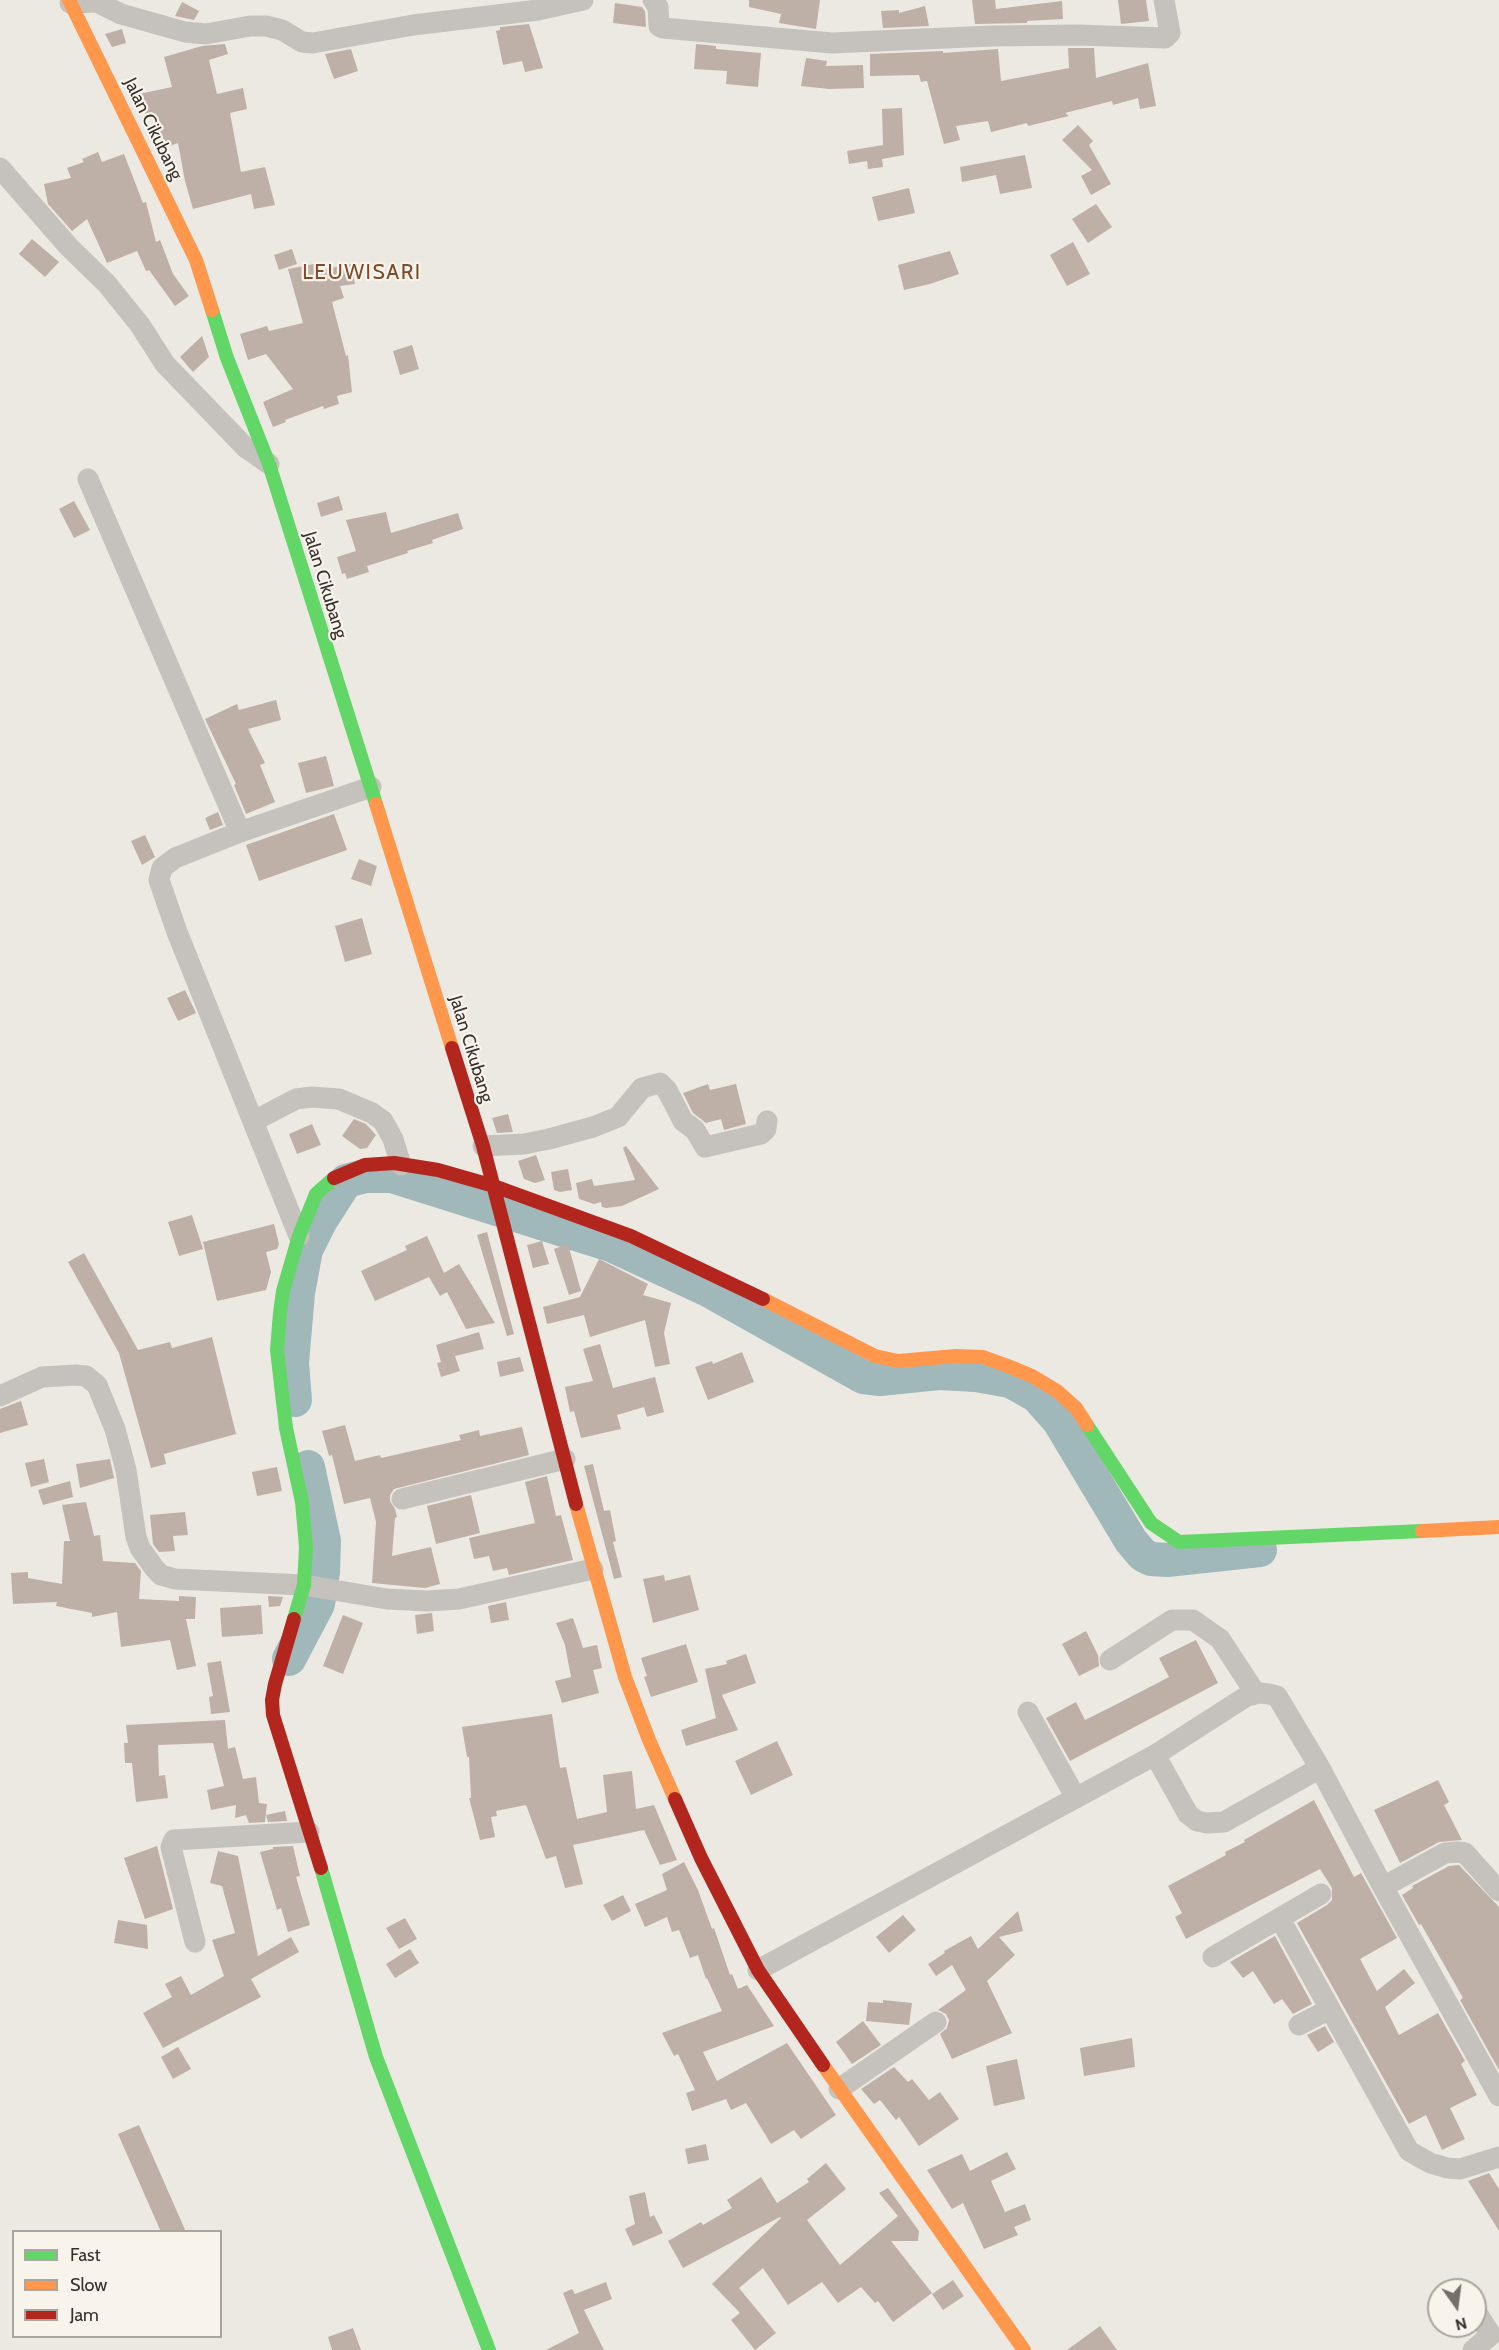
<!DOCTYPE html>
<html>
<head>
<meta charset="utf-8">
<style>
  body { margin:0 }
  #map { position:relative; width:1499px; height:2350px; overflow:hidden; background:#ece9e3; font-family:Cabin,sans-serif }
  canvas { display:block }
  .legend { position:absolute; left:12px; top:2230px; width:210px; height:108px; box-sizing:border-box; background:#f8f4eb; border:2px solid #aaa59e; margin:0; padding:8px 10px; list-style:none; font-size:18px; color:#362f2a }
  .legend li { display:flex; align-items:center; gap:12px; height:30px }
  .legend b { width:30px; border:2px solid #aaa59e }
  .north { position:absolute; left:1427px; top:2278px; width:60px; height:60px; box-sizing:border-box; background:#f8f4eb; border:2px solid #aaa59e; border-radius:50%; rotate:166deg; font-size:16px; font-weight:700; line-height:24px; text-align:center; color:#362f2a }
  .north::after { content:''; display:block; margin:auto; width:21px; height:27px; background:#76706b; clip-path:polygon(50% 0,100% 100%,50% 72%,0 100%) }
</style>
</head>
<body>
<div id="map">
<canvas width="1499" height="2350"></canvas>
<ul class="legend">
<li><b style="height:8px;background:#63d668"></b>Fast</li>
<li><b style="height:8px;background:#ff974d"></b>Slow</li>
<li><b style="height:8px;background:#b3261e"></b>Jam</li>
</ul>
<div class="north">N</div>
</div>
<script>
const g = document.querySelector('canvas').getContext('2d');
g.lineJoin = 'round';
function toPath(rows) {
  const path = new Path2D();
  for (const r of rows) {
    path.moveTo(r[0], r[1]);
    for (let i = 2; i < r.length; i += 2) path.lineTo(r[i], r[i + 1]);
  }
  return path;
}
function strokePath(path, color, width, dash) {
  g.strokeStyle = color;
  g.lineWidth = width;
  g.lineCap = dash ? 'butt' : 'round';
  g.setLineDash(dash || []);
  g.stroke(path);
}
function fill(path, color) {
  g.fillStyle = color;
  g.fill(path, 'evenodd');
}
function label(font, color, halo, rows, align = 'center') {
  g.font = font + ' Cabin,sans-serif';
  g.lineWidth = 4.5;
  g.setLineDash([]);
  g.textBaseline = 'middle';
  g.strokeStyle = halo;
  g.fillStyle = color;
  for (const [text, x, y, turn = 0] of rows) {
    g.save();
    g.translate(x, y);
    g.rotate((+turn || 0) * Math.PI / 180);
    g.textAlign = isNaN(turn) ? turn : align;
    if (halo) g.strokeText(text, 0, 0);
    g.fillText(text, 0, 0);
    g.restore();
  }
}
strokePath(toPath([
  [295,1400,292,1363,298,1293,306,1250,321,1220,346,1181,365,1176,392,1176,611,1245,706,1289,863,1377,880,1379,939,1373,976,1375,1010,1381,1037,1396,1059,1421,1131,1541,1143,1555,1151,1559,1167,1560,1260,1550],
  [289,1659,318,1604,323,1572,324,1541,308,1467]
]), '#a1b8bb', 34);
fill(toPath([
  [749,0,820,0,816,29,779,23,781,14,749,7],
  [972,0,995,0,996,9,1062,1,1063,19,1027,21,1027,23,975,24],
  [1118,0,1146,0,1149,21,1121,24],
  [182,2,199,11,194,20,175,16],
  [615,3,642,7,645,11,646,27,613,23],
  [925,6,929,26,883,28,881,11,899,10,899,13],
  [529,24,543,68,525,72,522,61,503,65,496,31,500,30,500,27],
  [122,29,126,43,112,47,105,34],
  [225,44,228,54,209,60,217,94,243,88,247,109,230,113,241,172,265,167,275,205,254,209,251,194,193,209,185,181,178,143,164,148,153,113,146,115,142,107,139,94,172,87,164,57,202,46],
  [696,44,716,46,716,49,761,53,758,87,726,84,727,71,694,69],
  [1068,48,1094,48,1096,78,1148,63,1156,106,1140,109,1138,98,1113,105,1112,101,1065,113,1069,116,1028,126,1027,123,991,132,988,121,956,126,960,140,944,144,927,81,921,82,919,75,870,76,870,54,943,51,943,53,998,49,1001,81,1069,68],
  [351,49,358,71,334,79,325,54],
  [806,58,827,61,826,66,863,65,864,88,829,89,801,86],
  [902,108,904,155,882,159,883,167,868,169,867,161,849,164,847,151,883,145,882,109],
  [1078,125,1093,141,1089,145,1111,184,1091,195,1081,176,1092,170,1062,140],
  [98,152,102,162,124,154,143,203,146,202,156,242,160,240,173,274,189,296,175,306,149,270,146,271,137,251,107,263,87,219,72,231,48,204,44,184,71,178,67,168,84,162,82,159],
  [1025,155,1032,188,1000,194,996,175,962,182,960,167],
  [909,188,915,213,878,221,872,197],
  [1096,204,1112,227,1088,243,1072,219],
  [32,239,59,262,45,277,19,254],
  [1073,242,1090,274,1067,286,1050,255],
  [292,249,297,264,279,270,274,255],
  [950,251,959,274,930,284,904,290,898,265],
  [319,263,320,270,351,264,355,284,340,286,344,298,332,302,346,356,348,355,352,392,337,396,339,404,324,409,323,406,285,420,286,422,273,427,263,402,293,389,266,354,248,360,240,334,267,326,269,331,303,323,288,269],
  [202,336,209,357,193,372,180,357],
  [412,345,419,369,400,375,393,351],
  [339,496,343,510,321,517,317,503],
  [74,501,90,530,74,538,59,509],
  [386,512,391,533,458,513,463,529,432,540,433,543,407,551,408,553,367,566,369,572,347,579,345,573,342,574,337,557,356,551,346,520],
  [276,700,281,720,248,729,265,763,260,765,275,802,246,814,234,785,236,784,205,719,237,704,239,710],
  [326,756,334,786,306,793,298,763],
  [218,812,223,825,210,830,205,818],
  [334,814,347,850,259,881,246,845],
  [145,835,155,857,142,865,131,841],
  [359,859,377,866,371,886,351,879],
  [362,918,372,954,345,962,335,926],
  [185,990,196,1013,178,1021,167,998],
  [708,1084,710,1090,736,1084,746,1124,724,1130,721,1119,706,1123,693,1113,683,1093],
  [508,1114,513,1132,497,1133,492,1118],
  [354,1119,366,1124,376,1135,367,1148,360,1149,342,1136],
  [312,1124,321,1145,297,1154,289,1134],
  [626,1146,659,1189,622,1206,606,1208,602,1207,601,1202,594,1204,579,1199,576,1183,592,1179,594,1186,635,1180,623,1148],
  [536,1155,545,1180,535,1183,524,1179,518,1161],
  [568,1169,572,1190,560,1192,554,1190,551,1172],
  [192,1215,203,1249,179,1256,168,1222],
  [274,1224,279,1244,277,1249,266,1252,271,1272,266,1290,217,1301,203,1242],
  [487,1232,514,1334,507,1336,477,1235],
  [427,1236,444,1273,459,1264,495,1323,466,1329,447,1292,440,1296,429,1277,375,1301,361,1271,407,1250,405,1246],
  [542,1241,549,1264,533,1268,527,1245],
  [568,1244,581,1291,569,1295,554,1249],
  [84,1253,138,1350,170,1342,172,1348,212,1337,236,1434,164,1454,166,1464,151,1468,119,1353,68,1262],
  [599,1259,648,1284,643,1295,671,1303,664,1333,670,1364,655,1367,645,1320,590,1337,584,1315,547,1324,543,1307,580,1297],
  [479,1332,484,1349,455,1356,460,1371,441,1377,437,1363,441,1362,436,1345],
  [600,1344,613,1388,655,1377,664,1412,647,1417,644,1407,617,1415,621,1429,581,1438,574,1411,570,1412,565,1387,593,1381,583,1349],
  [742,1352,754,1382,708,1400,695,1367,712,1361,713,1364],
  [520,1357,524,1371,500,1377,497,1362],
  [21,1401,28,1425,0,1433,0,1409],
  [345,1425,355,1461,380,1455,381,1458,461,1440,459,1435,479,1430,480,1436,522,1427,529,1455,394,1489,390,1495,390,1501,395,1509,397,1517,395,1518,392,1556,431,1547,440,1584,425,1588,372,1583,376,1522,370,1498,344,1504,332,1455,329,1456,322,1431],
  [44,1459,49,1482,31,1487,25,1463],
  [110,1459,114,1478,80,1488,76,1464],
  [593,1464,604,1511,610,1510,616,1541,613,1542,622,1577,614,1579,584,1466],
  [277,1467,282,1491,257,1496,252,1472],
  [547,1476,556,1516,561,1515,573,1560,509,1575,507,1568,493,1571,489,1556,474,1559,469,1538,535,1523,525,1482],
  [70,1481,73,1497,43,1505,38,1490],
  [471,1495,480,1533,436,1544,427,1506],
  [86,1502,94,1536,100,1535,103,1561,135,1563,141,1571,139,1599,179,1601,179,1596,196,1597,195,1619,186,1619,196,1666,177,1670,170,1640,121,1647,117,1612,92,1617,92,1613,56,1606,57,1602,13,1604,11,1573,28,1572,28,1578,62,1584,64,1541,70,1541,62,1505],
  [185,1512,188,1535,173,1536,175,1551,159,1552,153,1544,150,1515],
  [664,1575,665,1581,690,1575,699,1610,653,1623,643,1579],
  [268,1596,283,1597,280,1606,269,1607],
  [506,1602,509,1620,491,1623,488,1606],
  [261,1605,263,1634,222,1637,220,1608],
  [432,1613,434,1631,417,1634,415,1615],
  [343,1615,363,1623,343,1674,323,1666],
  [573,1618,583,1648,597,1645,602,1668,593,1670,599,1693,562,1703,555,1681,571,1677,565,1645,556,1623],
  [1086,1631,1098,1655,1099,1666,1079,1676,1062,1644],
  [1196,1640,1218,1683,1070,1761,1046,1718,1076,1702,1085,1720,1119,1703,1169,1677,1159,1658],
  [686,1644,698,1682,651,1697,644,1677,647,1676,641,1658],
  [746,1654,756,1683,722,1695,738,1730,686,1746,681,1730,716,1718,705,1669,727,1664,726,1661],
  [221,1661,230,1712,211,1714,209,1697,213,1696,207,1663],
  [552,1714,560,1768,566,1767,577,1819,607,1812,603,1775,632,1771,636,1809,654,1805,677,1860,660,1865,644,1830,573,1845,583,1884,565,1888,556,1856,546,1859,526,1805,496,1811,497,1816,491,1817,495,1837,480,1840,469,1798,471,1798,469,1757,467,1757,462,1727],
  [225,1720,228,1749,235,1747,243,1779,256,1777,259,1803,267,1804,265,1822,249,1823,246,1815,235,1818,236,1805,211,1810,207,1790,224,1786,213,1743,158,1745,159,1776,165,1775,168,1798,136,1802,132,1763,125,1763,124,1743,128,1743,126,1725],
  [777,1741,793,1775,751,1795,735,1761],
  [1438,1780,1449,1802,1444,1805,1462,1840,1439,1842,1400,1863,1374,1810],
  [1314,1800,1354,1877,1361,1873,1397,1938,1360,1959,1377,1991,1404,1969,1415,1983,1385,2007,1399,2035,1438,2013,1465,2061,1461,2064,1477,2095,1450,2108,1465,2139,1442,2150,1426,2115,1409,2124,1297,1923,1327,1905,1332,1900,1332,1888,1320,1869,1186,1939,1175,1917,1182,1913,1168,1886,1226,1855,1225,1852,1245,1842,1244,1840],
  [285,1811,287,1821,268,1822,266,1815],
  [157,1846,173,1909,145,1919,124,1858],
  [293,1846,300,1876,296,1877,310,1925,288,1932,281,1908,277,1910,260,1852,273,1849,273,1847],
  [218,1851,238,1856,258,1956,291,1937,299,1952,251,1979,261,1997,163,2048,143,2013,172,1997,165,1984,181,1976,191,1995,224,1976,212,1940,235,1933,222,1886,210,1883],
  [684,1862,698,1890,712,1929,714,1928,730,1975,732,1974,738,1989,747,1985,774,2026,703,2052,717,2081,787,2043,836,2115,801,2139,794,2130,771,2144,746,2103,731,2110,726,2099,692,2111,686,2093,695,2090,678,2054,674,2056,662,2033,722,2011,707,1978,706,1979,698,1955,690,1958,679,1930,672,1932,667,1917,645,1927,635,1904,667,1890,662,1874],
  [1459,1865,1499,1907,1499,2070,1460,2000,1463,1998,1421,1924,1419,1925,1402,1895,1413,1888,1412,1886,1449,1866],
  [623,1895,631,1911,612,1921,603,1905],
  [1018,1911,1023,1931,999,1937,1015,1955,987,1981,1012,2033,952,2059,940,2034,947,2028,949,2020,946,2014,938,2010,966,1990,952,1965,936,1976,928,1964,945,1953,944,1951,971,1936,978,1949],
  [903,1915,916,1930,889,1953,876,1937],
  [405,1918,417,1939,399,1949,386,1928],
  [118,1920,147,1925,148,1949,114,1943],
  [1275,1936,1312,2004,1293,2014,1282,1999,1274,2004,1253,1971,1243,1978,1230,1962],
  [410,1949,419,1963,395,1978,386,1964],
  [883,2000,912,2003,909,2025,866,2021,868,2002,883,2003],
  [863,2021,881,2045,852,2064,836,2042],
  [1325,2026,1334,2042,1318,2052,1307,2035],
  [1132,2038,1135,2067,1084,2076,1080,2048],
  [178,2047,191,2069,173,2079,161,2057],
  [1017,2059,1025,2099,994,2106,986,2066],
  [894,2067,908,2082,912,2079,929,2100,940,2092,959,2119,919,2146,899,2117,896,2120,880,2100,874,2104,861,2089],
  [139,2125,186,2232,161,2232,118,2134],
  [706,2144,709,2160,688,2164,685,2149],
  [1007,2152,1016,2169,991,2181,1005,2212,1025,2204,1031,2220,1014,2227,1018,2235,984,2249,963,2203,952,2209,927,2170,962,2154,970,2171],
  [826,2163,846,2189,807,2220,840,2265,898,2216,879,2193,888,2188,919,2231,918,2241,891,2241,932,2293,893,2322,878,2301,875,2303,861,2287,838,2303,822,2282,788,2305,763,2268,739,2288,776,2333,755,2350,731,2320,740,2313,712,2284,781,2218,780,2217,683,2268,668,2241,701,2222,703,2225,732,2208,727,2200,761,2177,777,2203,809,2182,807,2179],
  [1489,2173,1499,2189,1499,2231,1468,2181],
  [645,2192,650,2217,654,2215,663,2233,633,2246,625,2229,635,2224,629,2196],
  [953,2280,964,2296,943,2310,932,2294],
  [606,2282,612,2299,584,2310,604,2350,546,2350,579,2333,563,2293,572,2289,575,2294],
  [1100,2326,1117,2350,1067,2350],
  [353,2328,361,2350,332,2350,328,2337]
]), '#beb0a6');
strokePath(toPath([
  [653,0,658,7,659,26,663,28,832,43,992,36,1078,35,1165,38,1170,33,1164,0],
  [70,3,97,2,121,14,185,32,206,34,250,26,266,26,282,30,302,42,313,43,413,25,538,10,583,0],
  [0,168,69,247,107,284,140,325,165,364,246,448,269,464],
  [88,479,240,832],
  [254,1121,296,1099,312,1097,339,1099,372,1113,383,1121,393,1139,401,1165],
  [483,1146,524,1144,549,1139,593,1127,618,1117,642,1088,660,1083,667,1090,683,1121,695,1130,705,1147,761,1134,766,1129,767,1121],
  [299,1236,177,932,159,880,162,868,175,858,240,832,371,787],
  [0,1396,42,1377,76,1375,86,1376,97,1385,115,1429,126,1470,136,1537,140,1548,155,1569,161,1575,175,1579,304,1585,387,1599,427,1601,459,1599,593,1569],
  [402,1499,565,1459],
  [1110,1660,1172,1620,1193,1620,1220,1639,1256,1694],
  [1028,1712,1076,1798],
  [1155,1755,1188,1814,1197,1821,1207,1823,1224,1822,1320,1768],
  [1383,1887,1445,1853,1458,1852,1465,1853,1499,1891],
  [1280,1919,1409,2151,1430,2163,1447,2168,1460,2169,1499,2157],
  [195,1942,171,1847,174,1840,309,1832],
  [1213,1957,1321,1894],
  [758,1970,1155,1755,1247,1696,1260,1693,1269,1694,1277,1696,1320,1768,1383,1887,1499,2096],
  [1299,2025,1330,2009],
  [839,2089,936,2022],
  [1473,2350,1491,2335,1475,2310]
]), '#c5c1bc', 21);
strokePath(toPath([
  [212,310,227,358,269,464,376,804],
  [1087,1425,1151,1523,1179,1542,1422,1531],
  [294,1619,304,1585,306,1547,302,1502,286,1428,277,1350,280,1313,283,1291,299,1236,316,1194,334,1178],
  [321,1868,376,2057,489,2350]
]), '#63d668', 14);
strokePath(toPath([
  [69,0,196,260,212,310],
  [376,804,452,1048],
  [763,1299,875,1356,898,1361,956,1356,983,1357,1008,1366,1032,1376,1057,1391,1076,1408,1087,1425],
  [576,1504,625,1677,649,1740,675,1799],
  [1422,1531,1499,1527],
  [823,2065,1024,2350]
]), '#ff974d', 14);
strokePath(toPath([
  [452,1048,483,1146,576,1504],
  [334,1178,365,1165,394,1163,438,1170,494,1186,631,1236,763,1299],
  [294,1619,275,1684,272,1700,273,1715,321,1868],
  [675,1799,701,1858,758,1970,823,2065]
]), '#b3261e', 14);
label('18px', '#362f2a', '#f8f4eb', [
  ["Jalan Cikubang",153,129,64],
  ["Jalan Cikubang",325,585,73],
  ["Jalan Cikubang",471,1049,73]
]);
g.letterSpacing = '1.5px';
label('21px', '#7d4a2b', '#f8f4eb', [
  ["LEUWISARI",362,273]
]);
g.letterSpacing = '0px';
</script>
</body>
</html>
